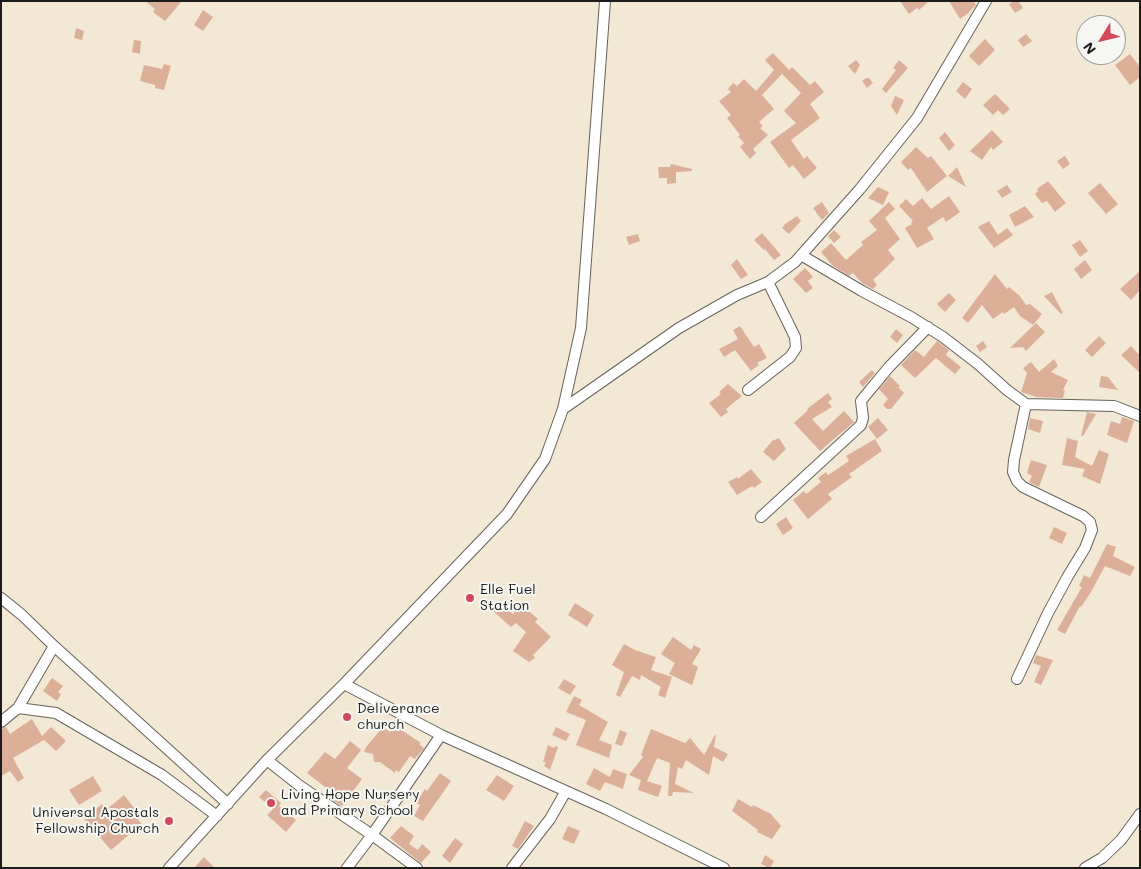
<!DOCTYPE html>
<html>
<head>
<meta charset="utf-8">
<style>
  body { margin:0 }
  #map { position:relative; width:1141px; height:869px; overflow:hidden; background:#f2e8d4; font-family:Mali,sans-serif }
  canvas { display:block }
  .frame { position:absolute; inset:0; border:2px solid #1c1c1c; pointer-events:none }
  .north { position:absolute; left:1076px; top:15px; width:50px; height:50px; box-sizing:border-box; background:#f6f6f2; border:1px solid #9f9f9c; border-radius:50%; rotate:234deg; font-size:14px; font-weight:700; line-height:20px; text-align:center; color:#1c1c1c }
  .north::after { content:''; display:block; margin:auto; width:18px; height:22px; background:#d1495b; clip-path:polygon(50% 0,100% 100%,50% 72%,0 100%) }
</style>
</head>
<body>
<div id="map">
<canvas width="1141" height="869"></canvas>
<div class="frame"></div>
<div class="north">N</div>
</div>
<script>
const g = document.querySelector('canvas').getContext('2d');
g.lineJoin = 'round';
function fill(path, color) {
  g.fillStyle = color;
  g.fill(path, 'evenodd');
}
function toPath(rows) {
  const path = new Path2D();
  for (const r of rows) {
    path.moveTo(r[0], r[1]);
    for (let i = 2; i < r.length; i += 2) path.lineTo(r[i], r[i + 1]);
  }
  return path;
}
function strokePath(path, color, width, dash) {
  g.strokeStyle = color;
  g.lineWidth = width;
  g.lineCap = dash ? 'butt' : 'round';
  g.setLineDash(dash || []);
  g.stroke(path);
}
function label(font, color, halo, rows, align = 'center') {
  g.font = font + ' Mali,sans-serif';
  g.lineWidth = 4;
  g.setLineDash([]);
  g.textBaseline = 'middle';
  g.strokeStyle = halo;
  g.fillStyle = color;
  for (const [text, x, y, turn = 0] of rows) {
    g.save();
    g.translate(x, y);
    g.rotate((+turn || 0) * Math.PI / 180);
    g.textAlign = isNaN(turn) ? turn : align;
    if (halo) g.strokeText(text, 0, 0);
    g.fillText(text, 0, 0);
    g.restore();
  }
}
fill(toPath([
  [145,1,182,1,165,21,153,12,155,9],
  [900,1,929,1,919,10,917,8,909,14],
  [949,1,973,1,976,5,967,14,960,19],
  [1014,1,1018,1,1023,8,1015,13,1009,4],
  [203,10,213,17,203,31,194,25],
  [76,28,84,31,82,40,74,38],
  [1026,34,1032,41,1023,47,1018,40],
  [985,39,995,50,979,66,969,56],
  [134,40,141,41,140,54,132,52],
  [773,53,789,70,792,67,810,85,815,81,824,92,810,104,820,118,791,140,804,159,807,156,817,168,804,179,793,165,789,168,770,142,796,123,784,111,801,93,782,74,762,95,774,109,759,122,763,126,760,128,768,135,753,149,756,153,750,159,740,147,744,143,738,136,740,135,727,118,731,115,719,101,731,92,728,89,733,83,737,86,744,79,756,91,774,70,765,60],
  [1130,54,1140,67,1140,77,1130,85,1115,65],
  [856,60,860,65,855,74,848,66],
  [899,60,908,68,886,93,882,89,896,70,893,68],
  [164,64,171,66,164,90,155,88,155,85,140,81,144,65,162,69],
  [866,78,869,78,873,83,867,88,862,81],
  [963,82,972,89,965,99,956,91],
  [995,94,1010,109,1003,115,998,110,993,115,983,105],
  [895,96,904,100,897,115,891,106],
  [992,130,1003,142,993,150,991,147,982,160,970,151],
  [945,132,955,145,949,151,939,138],
  [916,147,928,158,931,156,947,176,927,192,911,168,908,170,901,162],
  [1065,156,1070,164,1063,169,1057,161],
  [671,164,692,169,692,171,676,172,676,183,667,184,667,178,659,178,658,167,670,167],
  [957,167,966,187,948,176],
  [1048,181,1066,203,1055,212,1047,201,1042,203,1035,194,1038,191,1037,189],
  [1100,183,1118,204,1106,214,1088,193],
  [1007,185,1012,192,1002,198,997,191],
  [878,187,889,192,883,205,868,198],
  [949,196,960,212,946,222,943,217,927,228,934,239,917,248,905,228,912,224,911,222,913,221,899,206,906,199,913,206,922,198,931,209],
  [822,202,829,213,822,220,813,208],
  [889,202,895,209,885,218,900,239,888,250,895,259,873,280,877,285,873,289,862,283,853,273,849,276,832,265,821,252,831,243,846,260,863,245,861,242,877,230,869,221],
  [1025,206,1034,217,1015,227,1009,215],
  [797,216,801,221,789,234,782,228,785,224],
  [989,221,998,235,1007,228,1013,235,994,248,978,227],
  [834,230,841,237,834,243,828,236],
  [762,233,781,255,774,260,765,249,764,250,754,240],
  [638,234,640,241,629,245,626,237],
  [1080,240,1088,251,1080,257,1072,245],
  [737,259,748,275,741,279,731,265],
  [1085,260,1092,270,1081,279,1074,269],
  [805,268,813,277,808,281,813,288,806,293,793,279],
  [1140,271,1140,290,1131,300,1120,289],
  [995,274,1007,289,1009,287,1020,296,1026,305,1030,304,1042,314,1033,325,1020,316,1014,307,1004,314,1003,312,993,319,982,305,968,323,962,318],
  [1052,292,1063,313,1061,314,1044,296],
  [949,293,956,300,945,312,937,304],
  [1036,323,1045,332,1026,351,1023,347,1010,348],
  [740,326,754,347,759,344,767,358,757,363,759,365,751,371,735,350,724,357,719,349,738,339,733,330],
  [896,329,903,335,897,343,890,337],
  [1099,336,1106,343,1092,357,1085,350],
  [937,341,949,350,946,355,961,367,955,374,936,358,915,378,901,365,915,350,924,357],
  [983,341,987,347,980,352,976,346],
  [1131,346,1140,356,1140,373,1121,355],
  [1054,359,1058,366,1051,372,1068,380,1063,390,1065,391,1063,398,1037,397,1021,392,1027,373,1023,368,1031,362,1039,372],
  [872,370,875,373,863,387,859,382],
  [890,376,900,386,898,387,904,393,891,409,887,409,883,405,888,399,879,389],
  [1101,376,1108,377,1118,390,1099,387],
  [728,384,742,396,726,409,728,412,721,417,709,403,721,394,719,392],
  [828,393,832,399,828,402,832,407,812,419,823,431,844,411,854,422,820,451,794,423,808,410,807,409],
  [1087,412,1096,414,1083,436,1081,436],
  [1122,417,1134,421,1127,443,1107,435,1111,421,1120,424],
  [878,418,888,430,877,439,868,427],
  [1030,418,1043,421,1040,433,1028,429],
  [779,438,786,449,774,461,763,452,772,441],
  [1067,438,1078,441,1075,457,1092,466,1099,450,1109,454,1100,484,1082,476,1085,469,1062,465],
  [875,439,882,451,849,474,852,477,828,494,832,499,808,519,793,500,804,491,806,494,821,482,818,478,826,472,828,475,849,461,846,456],
  [1031,460,1047,465,1039,487,1029,482,1032,476,1027,473],
  [751,469,762,482,754,488,752,486,737,495,728,482,737,477,738,479],
  [786,517,793,528,783,535,776,524],
  [1054,527,1067,533,1062,544,1049,538],
  [1107,544,1116,547,1113,556,1135,567,1130,576,1105,566,1091,592,1081,607,1080,606,1065,634,1057,630,1082,587,1079,586,1084,575,1090,578],
  [497,601,513,614,521,604,538,619,535,622,551,637,533,655,535,658,529,662,513,651,526,632,516,623,511,627,491,609],
  [575,603,594,615,587,627,568,615],
  [673,637,691,650,694,645,701,649,692,664,698,667,692,685,669,674,675,663,661,654],
  [624,644,635,650,656,657,651,670,672,677,665,698,658,695,661,687,641,675,640,680,632,676,620,697,616,695,624,672,612,665],
  [1036,655,1053,660,1041,685,1034,682,1041,666,1033,663],
  [52,678,63,686,58,692,61,694,57,701,43,691],
  [564,679,576,686,570,695,558,688],
  [574,696,582,700,579,705,608,722,599,740,612,745,609,758,576,745,586,720,566,712],
  [32,719,42,736,51,727,66,741,56,751,44,740,13,758,24,778,18,782,10,771,1,776,1,729,6,727,10,734],
  [394,725,421,743,419,744,424,748,415,759,410,756,399,772,396,770,395,773,380,762,374,762,373,754,364,752,366,747,383,727,390,732],
  [556,727,570,734,566,741,552,735],
  [651,729,685,743,690,738,704,755,715,735,716,735,714,747,728,754,723,762,713,756,709,775,686,760,682,769,678,767,675,784,694,793,673,792,672,796,668,796,670,763,657,758,647,781,662,786,658,797,638,790,641,780,629,775,643,757,641,755],
  [620,730,627,733,622,746,615,744],
  [350,741,361,750,347,768,362,779,342,806,329,798,333,793,307,773,325,752,335,759],
  [548,745,554,748,555,746,558,747,550,770,544,766,546,762,543,762],
  [594,768,610,777,613,769,627,774,623,789,605,782,600,791,586,784],
  [440,773,451,781,423,821,414,816,420,805,416,803,425,789,427,791],
  [497,775,514,786,504,801,486,790],
  [93,776,102,791,79,805,69,790],
  [266,790,281,803,279,806,296,820,286,832,267,815,273,809,259,797],
  [124,795,141,817,138,820,142,824,111,850,84,819,102,804,106,810],
  [738,799,752,807,753,805,771,814,781,826,772,839,757,832,758,830,732,811],
  [525,821,534,826,518,849,512,846],
  [401,826,414,836,409,844,418,850,422,844,431,852,421,863,390,838],
  [568,826,580,831,574,844,562,839],
  [455,838,463,844,450,863,442,856],
  [765,855,774,861,770,868,761,864],
  [204,857,215,868,194,868]
]), '#dcb098');
const minor = toPath([
  [801,255,862,291,911,317,943,337,978,364,1007,390,1026,404,1114,406,1140,416],
  [748,390,790,357,796,348,795,337,768,282],
  [563,409,679,328,737,295,768,282,795,262,860,189,917,118,986,1],
  [761,517,861,425,863,418,861,401,865,396,889,367,928,327],
  [1,598,22,615,54,646,228,804],
  [1017,679,1048,613,1068,576,1085,548,1092,530,1090,522,1083,516,1023,487,1017,481,1013,472,1014,460,1026,404],
  [344,684,441,735,606,809,724,868],
  [18,708,54,646],
  [1,722,18,708,56,713,162,775,217,816],
  [267,760,300,786,372,835,417,868],
  [169,868,267,760,344,684,507,514,545,459,563,409,581,328,605,1],
  [347,868,372,835,441,735],
  [512,868,550,819,566,791],
  [1085,868,1102,858,1121,840,1140,814]
]);
strokePath(minor, '#67635c', 12);
strokePath(minor, '#fff', 10);
for (const [x, y, r, color] of [
  [470,598,5,"#d1495b"],
  [347,717,5,"#d1495b"],
  [271,803,5,"#d1495b"],
  [169,821,5,"#d1495b"]
]) {
  const dot = new Path2D();
  dot.arc(x, y, r, 0, 2 * Math.PI);
  g.fillStyle = color;
  g.fill(dot);
  strokePath(dot, '#f6f6f2', 2);
}
label('14px', '#1c1c1c', '#f6f6f2', [
  ["Elle Fuel",480,590],
  ["Station",480,606],
  ["Deliverance",357,709],
  ["church",357,725],
  ["Living Hope Nursery",281,795],
  ["and Primary School",281,811],
  ["Universal Apostals",159,813,"right"],
  ["Fellowship Church",159,829,"right"]
], 'left');
</script>
</body>
</html>
